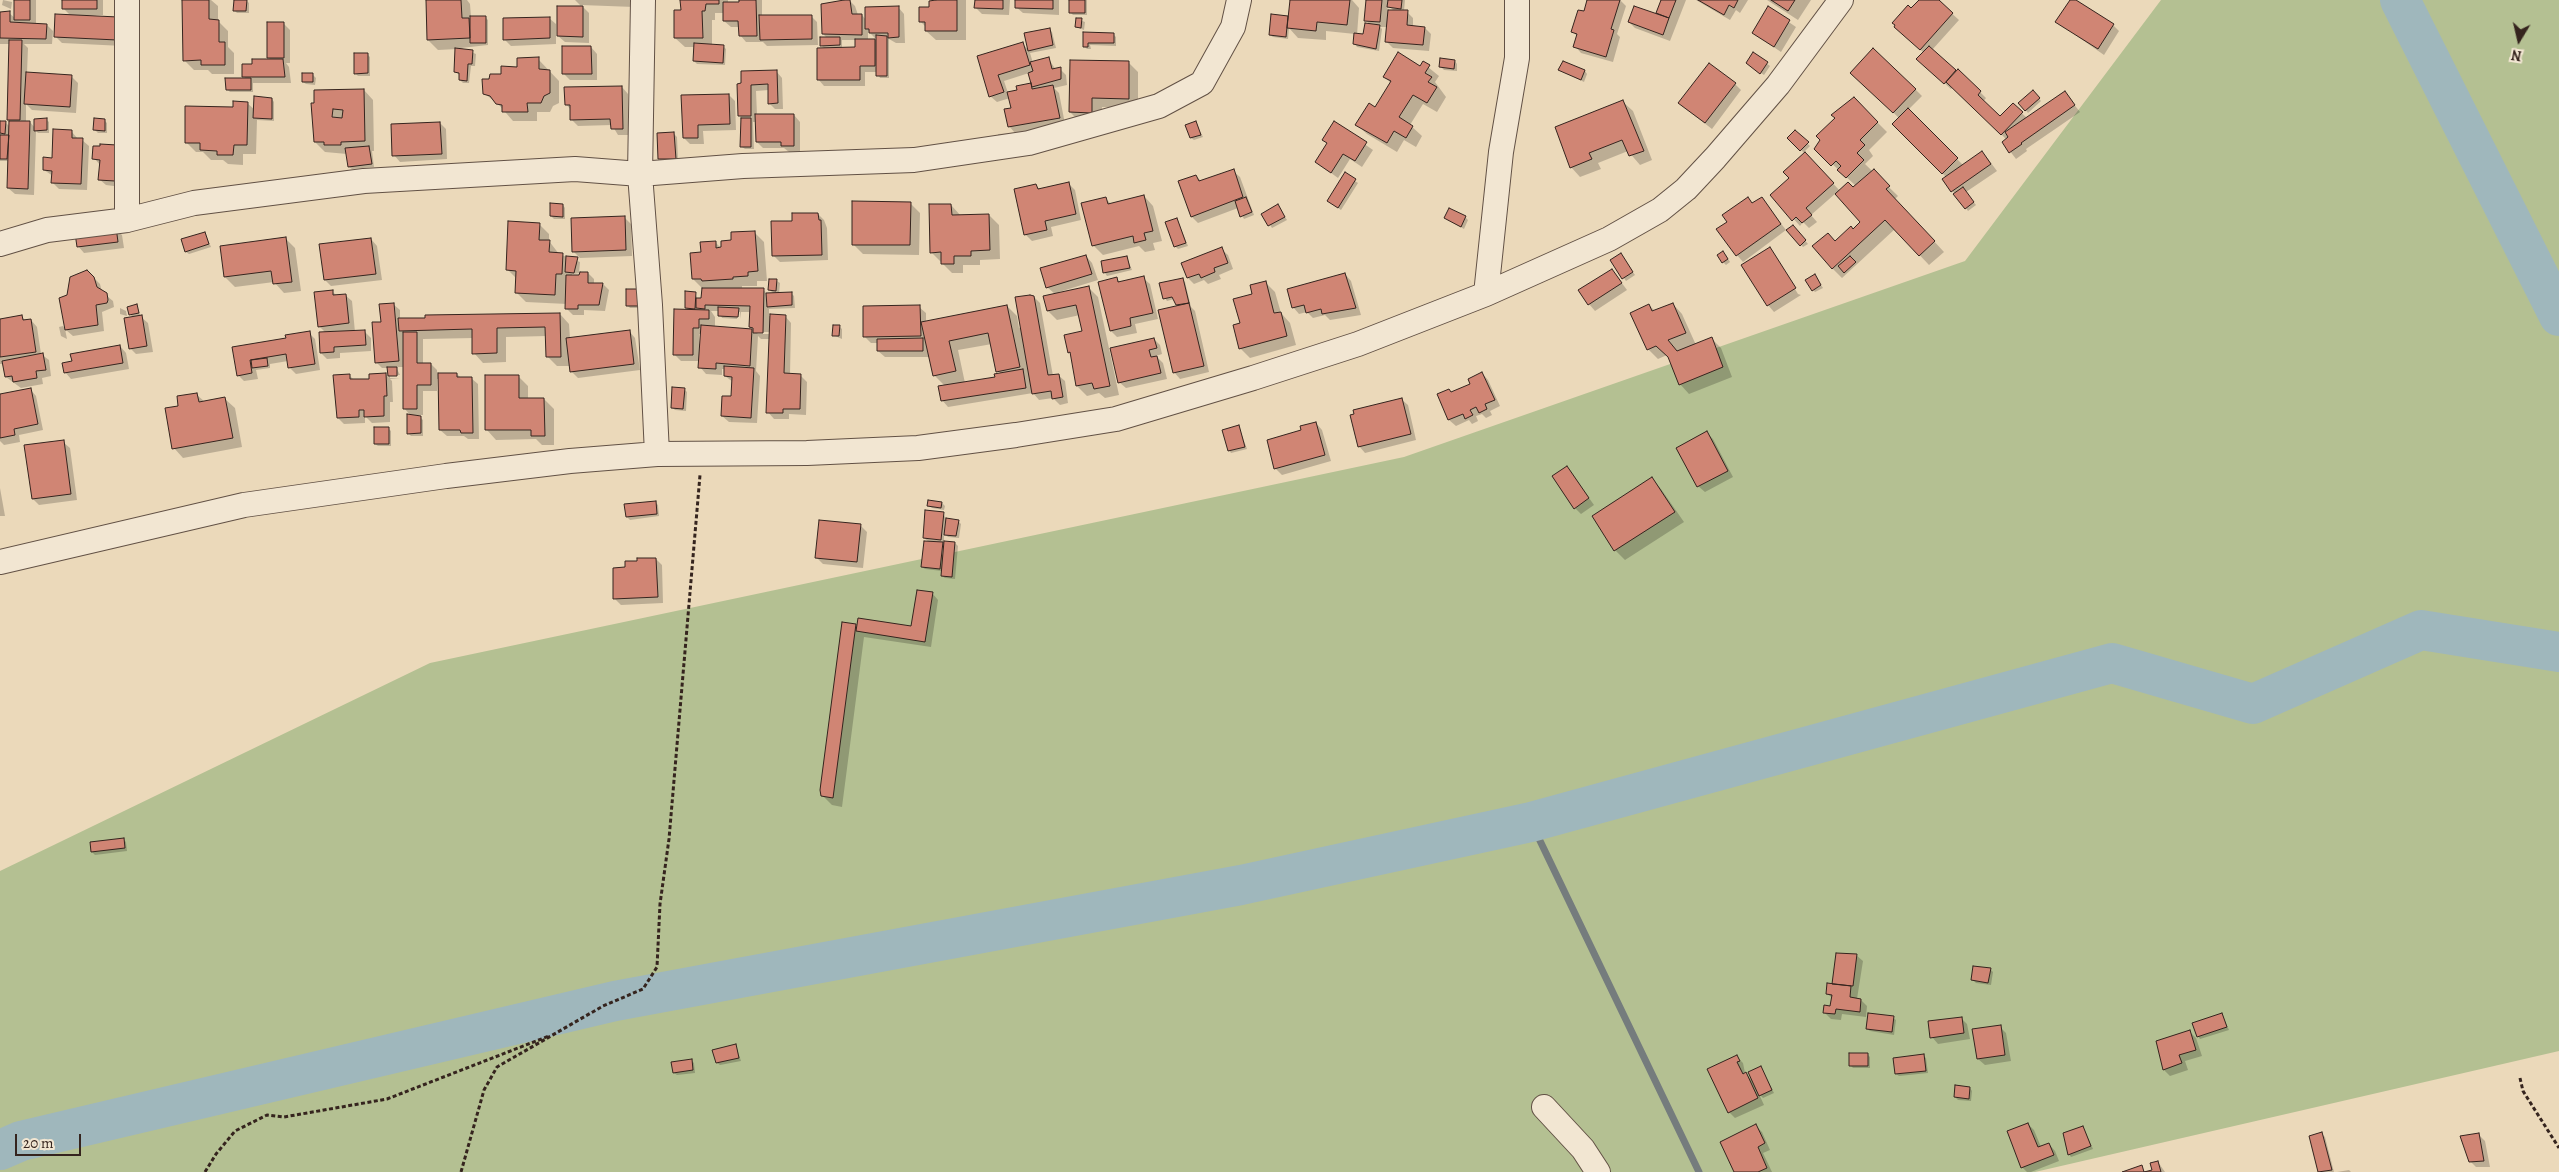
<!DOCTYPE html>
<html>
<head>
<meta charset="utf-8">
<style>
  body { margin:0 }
  #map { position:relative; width:2559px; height:1172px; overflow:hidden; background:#ebd9ba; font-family:Alegreya,serif }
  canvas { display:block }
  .north { position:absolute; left:2494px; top:15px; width:50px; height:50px; -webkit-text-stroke:4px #f2e6d2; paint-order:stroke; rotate:189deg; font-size:14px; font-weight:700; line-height:20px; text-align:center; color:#35241e }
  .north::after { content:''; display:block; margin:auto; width:18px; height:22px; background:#35241e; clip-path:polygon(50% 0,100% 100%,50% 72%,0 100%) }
  .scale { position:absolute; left:15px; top:1134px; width:66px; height:22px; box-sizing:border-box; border:2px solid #35241e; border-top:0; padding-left:6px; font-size:15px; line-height:18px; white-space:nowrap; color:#35241e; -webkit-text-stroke:4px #f2e6d2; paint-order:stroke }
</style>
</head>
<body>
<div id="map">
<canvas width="2559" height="1172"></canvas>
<div class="north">N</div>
<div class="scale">20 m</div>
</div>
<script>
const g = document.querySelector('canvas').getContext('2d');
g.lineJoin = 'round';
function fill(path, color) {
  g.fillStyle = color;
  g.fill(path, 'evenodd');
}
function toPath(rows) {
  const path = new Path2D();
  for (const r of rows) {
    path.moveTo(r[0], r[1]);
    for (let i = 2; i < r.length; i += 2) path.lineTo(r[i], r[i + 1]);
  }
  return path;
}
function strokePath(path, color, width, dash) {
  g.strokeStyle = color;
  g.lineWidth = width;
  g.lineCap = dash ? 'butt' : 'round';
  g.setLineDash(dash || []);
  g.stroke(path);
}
fill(toPath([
  [2161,0,2559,0,2559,1051,2035,1172,0,1172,0,871,430,663,1404,457,1965,261]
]), '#b4c092');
fill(toPath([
  [3,0,12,2,11,9,2,5],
  [15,0,36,0,36,24,47,25,53,31,52,44,24,44,28,48,27,73,71,76,78,83,76,113,32,110,26,104,26,122,30,122,35,128,46,119,49,122,49,133,38,133,36,131,34,195,15,194,8,188,9,161,0,161,0,122,5,122,9,126,10,44,0,44,0,13,9,13,15,18],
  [64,0,103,0,103,15,89,15,88,17,123,46,62,43,55,36,71,16,63,8],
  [184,0,211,0,218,6,218,21,228,31,228,47,234,53,234,74,212,74,208,70,194,70,184,60],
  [246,0,249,3,249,13,237,13,234,10],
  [427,0,467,0,470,4,471,17,485,17,488,20,488,45,461,48,476,54,475,66,471,66,469,83,463,83,460,80,460,75,455,72,457,49,438,50,428,40],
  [575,0,634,0,634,7,581,5,589,13,589,43,565,42,558,36,582,7],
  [681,0,728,0,728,3,740,3,740,0,762,0,762,16,811,16,817,22,818,45,767,46,763,42,746,42,740,35,740,27,731,27,724,21,724,13,715,13,715,20,712,20,712,45,723,46,726,49,725,65,697,64,694,61,695,47,685,47,675,38,682,11],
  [849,0,855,6,858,15,862,15,866,20,898,7,904,14,905,43,896,43,889,39,889,78,880,78,877,72,865,72,865,86,824,86,818,79,825,49,821,45,827,38,823,34],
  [868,31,877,40,868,40],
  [842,40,856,40,856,48,842,49],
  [938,0,966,0,966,40,936,40,926,31,926,27,920,21],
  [976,0,1010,0,1009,15,982,14,976,8],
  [1017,0,1059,0,1059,15,1023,13,1016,7],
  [1070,0,1087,0,1087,15,1073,15,1070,12],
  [1291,0,1352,0,1359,8,1357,35,1364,36,1370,25,1366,20,1367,0,1405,0,1404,11,1407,12,1413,18,1413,27,1425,28,1431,34,1429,51,1393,48,1386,41,1388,27,1380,27,1382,29,1379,51,1357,47,1355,44,1355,34,1326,31,1326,40,1298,38,1289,28,1288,39,1273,37,1270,35,1287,17,1290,19],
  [1388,5,1394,11,1387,11],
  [1589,0,1620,0,1626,6,1617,34,1620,37,1613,62,1581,53,1575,46,1577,36,1573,32,1585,13],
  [1662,0,1686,0,1670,41,1635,28,1629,22,1663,18,1658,12],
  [1696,0,1748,0,1740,13,1736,10,1730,20],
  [1767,0,1811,0,1798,20],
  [1920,0,1937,0,1959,20,1932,50,1980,92,1986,98,1983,102,2000,118,2013,105,2027,118,2065,93,2080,112,2026,149,2027,151,2016,159,2003,142,2007,140,1953,87,1951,89,1924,65,1924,53,1902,33,1912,10],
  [2071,0,2113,25,2119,31,2104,55,2057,22],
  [1768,8,1796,27,1781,52,1753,33],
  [549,18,556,24,556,44,511,46,505,40],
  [1077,19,1085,22,1084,30,1076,27],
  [284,24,290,30,290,63,286,63,289,67,291,83,253,83,253,92,230,92,227,89,247,79,243,76,253,65,271,60,268,57],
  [1049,29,1052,32,1056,48,1030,53,1033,63,1048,58,1056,70,1060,69,1066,75,1067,85,1054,88,1059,93,1065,124,1026,138,1026,131,1015,133,1009,126,1012,109,1010,98,997,102,990,96,978,57,1022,44,1029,50],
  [1029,73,1032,84,1018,87,1019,91,1008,93,1004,81],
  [1084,33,1113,34,1116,37,1116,46,1090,45,1091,49,1087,49,1084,46],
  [591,47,597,54,597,80,570,80,564,74],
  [367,54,370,57,370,76,358,76,355,73],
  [1754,54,1770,66,1764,75,1750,66],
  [538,59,559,81,559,103,553,106,550,112,537,112,537,121,513,121,499,105,484,93,490,80],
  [1455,61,1457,64,1457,71,1444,70,1441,67],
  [1128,62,1138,72,1138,108,1102,107,1101,122,1080,122,1070,112],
  [1423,63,1439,76,1435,82,1446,97,1437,112,1423,104,1410,125,1422,136,1416,147,1404,140,1397,152,1367,134,1357,125,1376,109,1391,83,1384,77,1420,67],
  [1560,70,1585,71,1587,74,1584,82],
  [776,71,782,78,783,109,775,109,769,103,769,90,756,91,757,115,794,115,800,122,800,152,789,152,784,148,763,148,757,142,757,122,753,122,754,149,745,149,742,147,739,85],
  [1852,73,1915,89,1922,96,1908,110,1963,165,1982,152,1988,159,1997,171,1966,192,1976,205,1968,211,1966,208,1943,179,1946,177,1893,124,1899,118],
  [313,75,316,78,315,85,306,84,303,82],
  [1735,84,1741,90,1712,129,1686,109],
  [622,87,628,94,629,135,618,135,612,125,578,126,572,120,571,110,566,104],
  [364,90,373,100,374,151,372,151,374,167,352,169,349,167,347,154,325,152,315,142,312,105],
  [2033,92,2041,101,2028,113,2020,103],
  [729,95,735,101,736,130,703,131,704,144,690,144,684,138],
  [272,99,274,102,274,121,257,120,256,154,243,154,243,165,228,164,223,160,211,160,203,152,196,152,186,142,234,108,247,103,255,110],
  [1854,99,1887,132,1869,150,1873,156,1865,164,1898,196,1895,199,1944,252,1929,265,1895,229,1842,278,1832,268,1835,242,1862,222,1836,193,1811,215,1817,222,1809,228,1803,222,1800,226,1772,195,1791,178,1805,154,1789,138,1795,131,1810,146,1804,152,1840,191,1856,186,1816,149],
  [1623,102,1633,111,1652,160,1640,165,1628,151,1598,163,1601,169,1580,177,1571,167],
  [104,120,107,123,107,133,98,133,95,130],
  [1195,122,1203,137,1194,140,1191,138],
  [440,123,446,129,447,159,400,162,394,155],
  [1334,123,1373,150,1362,167,1350,159,1338,178,1316,162,1328,144,1324,140],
  [71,131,78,139,82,140,89,146,87,190,59,189,52,182,53,176,44,170],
  [1015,133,999,140,998,134],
  [674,134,677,137,678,161,662,162,659,159],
  [94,158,127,164,121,187,106,185,99,179,100,165],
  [1233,171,1240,177,1254,215,1244,219,1238,208,1198,223,1192,217,1196,176,1202,182],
  [1345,174,1358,183,1341,210,1328,201],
  [1069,184,1075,190,1081,220,1051,227,1053,236,1032,241,1025,234,1036,186,1040,190],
  [1144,196,1153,206,1162,241,1153,243,1155,250,1145,252,1139,246,1103,255,1094,246,1105,198,1111,204],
  [1761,198,1786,230,1743,262,1737,255,1753,204],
  [910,203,920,213,919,255,863,254,853,244],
  [563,205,565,208,565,219,554,219,551,216],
  [951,205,961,216,989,215,999,225,1000,259,980,260,980,265,963,265,963,273,952,273,931,252],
  [1280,209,1287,220,1272,228,1263,214],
  [818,214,824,220,827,228,828,260,780,262,773,255,793,222],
  [1465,217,1468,220,1464,229,1445,218],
  [625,218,631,224,632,256,580,258,574,252],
  [1177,219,1188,246,1178,249,1175,246],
  [539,224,549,234,549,241,559,254,580,262,579,273,588,273,594,279,594,284,603,284,609,290,605,311,584,310,584,315,573,315,566,308,567,304,526,302,517,293,517,279,508,270],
  [581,273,581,277,572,276,572,274],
  [1793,226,1808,244,1803,247,1788,230],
  [115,229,122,235,124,248,84,253,78,246],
  [754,232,764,242,767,281,757,281,757,286,742,286,742,290,763,290,768,294,774,294,770,290,770,280,777,281,780,283,779,294,791,293,794,296,795,308,769,309,769,316,785,316,791,323,790,375,800,375,807,382,806,415,789,414,789,419,774,419,768,412,770,339,761,339,758,336,756,371,760,376,757,423,729,422,722,416,732,398,733,382,725,376,726,369,722,369,722,375,706,374,700,367,700,361,681,361,674,354,689,311,686,308,695,293,698,300,702,300,703,289,693,279,702,253,715,242,723,250,733,241],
  [711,311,719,311,722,318,737,319,737,312,740,312,741,319,741,312,751,312,751,327,754,330,715,327,715,317],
  [756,332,769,332,769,334,758,334],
  [699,334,702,334,701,344,699,344],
  [205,233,211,247,189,254,186,252],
  [285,238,295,248,301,291,284,293,274,282,235,287,225,277],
  [371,239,377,246,382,280,331,286,325,280],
  [1770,248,1798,294,1801,295,1774,312,1768,305],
  [1221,249,1228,255,1233,269,1219,275,1221,279,1208,284,1204,280,1194,284,1188,278],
  [1726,255,1730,262,1726,265,1723,262],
  [1086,256,1092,263,1098,280,1059,292,1059,294,1088,287,1098,297,1119,395,1105,398,1099,393,1087,396,1077,386,1072,355,1069,352,1083,332,1080,315,1057,320,1048,311,1055,294,1047,287],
  [1127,258,1132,270,1107,276,1105,273,1102,262],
  [1623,258,1635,275,1626,281,1612,261],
  [1612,270,1627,290,1595,311,1589,304],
  [87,271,100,284,102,292,113,301,114,307,102,312,104,331,73,336,66,330,61,299,68,296],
  [1345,274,1351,281,1361,315,1330,320,1325,315,1313,318,1307,312,1299,314,1293,307],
  [1116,278,1121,283,1143,278,1150,284,1158,319,1135,324,1137,333,1117,337,1111,331],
  [1182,279,1185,282,1191,307,1195,311,1209,372,1180,379,1174,372,1179,307,1174,299,1167,301,1165,298],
  [1817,279,1823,288,1815,292,1813,290],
  [1265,282,1275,292,1281,313,1290,323,1296,345,1250,358,1240,348,1241,324,1254,294],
  [332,291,337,296,345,295,352,301,355,332,364,331,371,338,371,351,340,353,340,358,327,359,321,353,326,333,319,326],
  [645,293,645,308,630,308,627,305],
  [1034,297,1040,303,1053,376,1058,375,1065,381,1068,403,1060,405,1053,398,1039,400,1033,393,948,407,942,400,945,386,934,375,930,357,885,357,878,351,878,343,871,343,865,337,919,307,926,313,926,322,1007,306,1017,316,1019,328,1021,327],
  [992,344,1000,374,996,378,965,383,958,350],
  [393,304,400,310,400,319,560,314,569,324,570,339,629,331,635,338,640,370,578,378,571,371,571,366,557,366,547,356,547,336,506,337,506,362,483,363,474,353,474,338,423,339,423,364,431,364,437,370,437,374,457,374,461,378,471,378,478,384,479,439,468,439,464,436,447,436,440,430,439,379,437,379,437,391,423,391,423,415,418,415,423,420,423,436,411,436,408,433,411,416,404,408,404,367,396,367,400,375,390,375,390,378,400,378,390,379,392,381,393,402,390,402,390,422,372,423,365,416,365,423,344,424,338,418,349,375,354,380,370,380,386,374,389,378,389,368,382,368,376,362,382,323],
  [1673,304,1682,314,1696,345,1711,338,1721,348,1732,377,1689,394,1680,384,1669,357,1667,355,1658,359,1648,349,1649,305,1655,311],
  [137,306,141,317,148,323,153,352,136,354,130,348,132,317,128,308],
  [120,308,126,311,127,316,120,314],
  [22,317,26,321,31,320,37,327,41,354,49,360,51,376,42,378,43,384,21,388,6,377,4,364,0,364,0,325],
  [63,326,65,329,67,339,61,336,59,327],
  [839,326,842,329,842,339,833,335],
  [309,333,315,339,320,370,296,374,290,368,288,361,270,364,270,368,256,370,258,379,244,381,238,375,234,348,287,339],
  [1154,339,1160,345,1162,354,1156,356,1163,363,1167,379,1126,388,1119,382],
  [120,346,126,353,129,369,71,379,65,372],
  [1482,373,1488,380,1500,406,1490,411,1492,415,1486,418,1482,414,1476,416,1478,421,1472,424,1469,420,1456,426,1449,420,1438,395,1452,393,1472,384],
  [519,377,528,386,528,399,544,399,554,409,554,445,542,445,536,439,496,440,487,430],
  [30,389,36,396,43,430,19,435,20,442,4,445,0,441,0,395],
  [684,389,687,392,686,411,675,410,672,407],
  [197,395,205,402,225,399,235,408,242,447,183,458,174,448],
  [1401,399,1408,405,1416,440,1365,453,1359,446],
  [1316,423,1322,430,1331,461,1282,475,1276,469,1303,431],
  [1239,427,1247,449,1231,453,1229,450],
  [388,428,391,431,391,446,378,446,375,444],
  [1707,433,1713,439,1733,477,1705,492,1698,486],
  [63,442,70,448,77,500,39,505,33,499,26,446],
  [1567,467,1594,505,1581,514,1575,508],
  [1652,479,1661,489,1684,522,1625,560,1615,550,1593,516],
  [0,488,5,516,0,516],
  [655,502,658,505,659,516,630,520,627,517],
  [942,503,945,506,944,510,932,508,929,505],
  [943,513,946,519,958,521,961,524,959,538,948,537,944,533,944,542,955,543,958,546,955,579,945,578,942,576,942,571,925,569,922,567,929,542,924,538],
  [860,525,867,532,863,568,823,564,816,557],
  [656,559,662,565,663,603,621,605,615,599],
  [932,593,938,600,931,647,864,637,842,807,832,805,822,795,855,625,858,628,912,628],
  [123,839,126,842,127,851,95,855,92,852,91,843],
  [1856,955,1863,961,1857,999,1861,1000,1867,1006,1866,1017,1842,1014,1841,1020,1831,1019,1824,1012,1832,1007,1833,999,1827,993],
  [1990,969,1993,972,1991,985,1976,983,1973,980],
  [2222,1014,2229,1030,2200,1039,2198,1036],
  [1893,1018,1896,1020,1894,1035,1870,1031,1867,1029],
  [1961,1018,1967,1024,1970,1039,1938,1044,1932,1037],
  [2000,1027,2006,1033,2011,1061,1985,1065,1978,1059,1974,1031],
  [2189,1031,2196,1038,2202,1056,2185,1061,2188,1070,2170,1076,2164,1070],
  [736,1046,741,1061,720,1065,717,1063],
  [1868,1055,1870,1057,1870,1068,1853,1068,1851,1066],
  [1923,1056,1926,1058,1928,1073,1899,1076,1896,1074],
  [1737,1057,1743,1063,1745,1073,1754,1082,1761,1068,1774,1093,1763,1098,1759,1094,1764,1105,1735,1118,1729,1112],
  [691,1060,694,1063,695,1073,677,1075,674,1073],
  [1970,1088,1972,1091,1971,1101,1958,1100,1955,1097],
  [2028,1124,2034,1130,2041,1147,2049,1144,2055,1151,2059,1161,2031,1172,2027,1172,2022,1167],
  [1756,1126,1762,1132,1770,1150,1763,1153,1772,1172,1735,1172],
  [2083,1127,2093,1149,2071,1157,2069,1154],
  [2322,1134,2325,1137,2334,1172,2319,1172,2310,1137],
  [2479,1135,2485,1141,2490,1167,2476,1167,2470,1161],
  [2158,1162,2165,1172,2149,1172,2153,1171],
  [2349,1170,2351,1172,2337,1172]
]), '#0003');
strokePath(toPath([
  [1531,822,1699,1172]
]), '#757c7d', 7);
strokePath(toPath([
  [2400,0,2559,316],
  [0,1150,21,1141,615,1001,1241,885,1531,822,2112,663,2253,704,2421,630,2559,652]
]), '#9fb7bc', 40);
const building = toPath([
  [14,0,30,0,30,20,14,20,14,0],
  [62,0,97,0,97,9,62,9,62,0],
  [182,0,209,0,209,19,219,20,219,42,225,42,225,65,201,65,201,60,183,61,182,0],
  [234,0,247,0,246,11,233,11,234,0],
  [426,0,461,0,462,18,469,18,470,38,427,40,426,0],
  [680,0,719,0,719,4,706,4,705,11,702,11,703,38,674,38,674,10,681,10,680,0],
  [739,0,756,0,757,36,739,36,738,21,723,21,723,2,739,2,739,0],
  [844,0,850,0,852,14,862,14,862,35,822,34,821,4,844,0],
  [936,0,957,0,957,31,925,31,925,22,919,22,919,7,929,7,929,1,936,0],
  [975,0,1003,0,1003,9,974,8,975,0],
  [1015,0,1053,0,1053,9,1015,8,1015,0],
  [1069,0,1085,0,1085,13,1069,13,1069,0],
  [1290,0,1350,0,1347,25,1317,22,1316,31,1287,28,1290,0],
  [1366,0,1382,0,1380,22,1364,21,1366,0],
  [1388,0,1402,0,1401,9,1387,7,1388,0],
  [1587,0,1620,0,1611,29,1614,30,1606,57,1573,47,1577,34,1571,32,1578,10,1584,11,1587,0],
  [1661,0,1676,0,1669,18,1656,13,1661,0],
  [1698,0,1738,0,1734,8,1729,5,1724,15,1698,0],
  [1771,0,1795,0,1788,11,1771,0],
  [1919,0,1939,0,1953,13,1920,50,1894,27,1895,25,1892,23,1908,5,1911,8,1919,0],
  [2070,0,2076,0,2114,24,2098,49,2055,22,2070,0],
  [557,6,583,6,583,37,557,36,557,6],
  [899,6,899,37,888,38,888,33,869,33,869,29,865,29,865,7,899,6],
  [1634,6,1669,18,1663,35,1628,22,1634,6],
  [1768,6,1790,20,1774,47,1752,33,1768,6],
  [1388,10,1408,10,1407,25,1425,27,1423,45,1385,42,1388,10],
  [10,11,10,22,47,24,46,39,0,38,0,12,10,11],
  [55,14,118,17,117,40,54,37,55,14],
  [1271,14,1288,16,1286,37,1269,35,1271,14],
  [759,15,812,15,812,39,760,40,759,15],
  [470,16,486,16,486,43,470,43,470,16],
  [550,17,550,38,503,40,503,18,550,17],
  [1076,18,1082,18,1081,28,1075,27,1076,18],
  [267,22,284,22,284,58,267,58,267,22],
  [1365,23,1380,25,1376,49,1353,44,1354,33,1363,34,1365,23],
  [1050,28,1053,45,1028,51,1024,33,1050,28],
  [1083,32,1114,33,1114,43,1088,43,1088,47,1083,47,1083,32],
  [876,35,887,36,887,76,876,76,876,35],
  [820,37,840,37,840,45,820,46,820,37],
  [855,39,875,39,875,66,860,66,860,80,817,80,817,48,855,47,855,39],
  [9,40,22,40,20,120,7,120,9,40],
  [1023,42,1030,65,998,75,1004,92,989,97,977,56,1023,42],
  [694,43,724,45,723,63,693,61,694,43],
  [562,46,591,46,592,74,562,74,562,46],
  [1929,46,1956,70,1944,84,1916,59,1929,46],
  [455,48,473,50,472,64,468,64,467,81,459,80,459,73,454,72,455,48],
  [1873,48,1916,89,1893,113,1850,73,1873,48],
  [1398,52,1420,66,1423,61,1430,65,1425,73,1432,77,1428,82,1437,87,1427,103,1413,95,1399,117,1413,126,1406,138,1394,131,1387,143,1355,125,1369,103,1375,107,1391,81,1383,77,1398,52],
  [1753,52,1768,62,1760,74,1746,63,1753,52],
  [354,53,368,53,368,73,354,74,354,53],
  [539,57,539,69,550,70,550,93,544,96,541,103,527,103,528,112,502,112,502,105,496,104,490,96,483,94,482,79,489,79,490,74,501,74,501,66,517,67,517,58,539,57],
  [1049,57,1052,69,1061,67,1061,79,1032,87,1028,73,1033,71,1030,62,1049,57],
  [1440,58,1455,60,1454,69,1439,67,1440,58],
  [252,59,283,59,285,77,242,77,242,64,252,64,252,59],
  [1070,60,1129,61,1129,99,1092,98,1092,113,1069,112,1070,60],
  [1563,61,1585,70,1581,80,1558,70,1563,61],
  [1709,63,1736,83,1705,123,1678,103,1709,63],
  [1958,69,1981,91,1978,95,2000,116,2013,103,2023,112,2001,135,1946,82,1958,69],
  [777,70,778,103,768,104,768,84,751,85,751,116,738,116,737,84,741,83,741,71,777,70],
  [26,72,72,75,70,107,24,104,26,72],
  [302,73,313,73,313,82,302,82,302,73],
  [225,78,251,78,251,90,226,90,225,78],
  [1031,83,1032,89,1053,85,1060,118,1008,127,1004,109,1011,108,1007,92,1017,90,1016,86,1031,83],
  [622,86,623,129,611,129,610,119,570,120,570,105,565,105,564,87,622,86],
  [364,89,365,141,341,142,341,145,324,145,324,142,314,142,311,103,314,103,314,90,364,89],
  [333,109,343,110,342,118,332,117,333,109],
  [2033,90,2040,98,2025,111,2018,103,2033,90],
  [2065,91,2075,105,2021,143,2022,144,2009,153,2002,142,2008,137,2005,132,2065,91],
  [729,94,730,124,698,125,698,138,683,138,681,95,729,94],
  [254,96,272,98,272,119,253,118,254,96],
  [1854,97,1878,122,1860,140,1865,145,1857,153,1864,160,1846,178,1837,170,1841,166,1836,161,1831,166,1814,149,1820,140,1816,136,1835,118,1831,115,1854,97],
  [1623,100,1644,151,1629,156,1622,140,1589,153,1592,159,1570,168,1555,127,1623,100],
  [233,101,248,102,247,145,234,145,233,155,217,155,217,151,200,150,200,143,185,143,185,106,233,107,233,101],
  [1908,108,1958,158,1942,174,1892,124,1908,108],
  [755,114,794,114,794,146,781,146,781,142,756,142,755,114],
  [47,118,47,130,34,131,34,119,47,118],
  [94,118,105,119,105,131,93,130,94,118],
  [741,118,751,118,751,147,740,147,741,118],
  [0,121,6,121,5,134,0,133,0,121],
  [9,121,30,121,28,189,7,188,9,121],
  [1196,121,1201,135,1190,138,1185,125,1196,121],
  [1334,121,1367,142,1355,161,1343,154,1331,173,1315,162,1327,143,1322,140,1334,121],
  [440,122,442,154,392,156,391,124,440,122],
  [53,129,72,130,72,138,83,138,81,184,51,183,52,171,43,170,43,157,52,158,53,129],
  [1795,130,1809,142,1800,151,1787,138,1795,130],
  [674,132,676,159,658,159,657,133,674,132],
  [0,135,9,135,7,159,0,159,0,135],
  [100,144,117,145,115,181,98,180,100,160,92,159,93,146,100,146,100,144],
  [369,146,372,164,348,167,345,148,369,146],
  [1982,151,1991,164,1951,192,1942,179,1982,151],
  [1805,152,1834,183,1806,208,1812,215,1802,223,1796,217,1792,221,1770,195,1789,178,1783,172,1805,152],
  [1234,169,1243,197,1191,217,1178,181,1196,175,1199,181,1234,169],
  [1874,169,1890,186,1886,189,1935,241,1919,256,1885,220,1832,269,1812,246,1828,233,1835,241,1851,226,1853,229,1860,222,1835,194,1848,182,1853,187,1874,169],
  [1345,172,1356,179,1338,208,1327,201,1345,172],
  [1069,182,1076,214,1045,221,1047,230,1024,235,1014,189,1036,184,1038,189,1069,182],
  [1963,187,1974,202,1965,209,1953,194,1963,187],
  [1144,195,1153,231,1144,233,1146,240,1134,243,1133,236,1092,246,1081,203,1106,197,1108,204,1144,195],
  [1246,197,1252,212,1240,217,1235,201,1246,197],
  [1748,197,1752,203,1762,197,1781,224,1736,256,1716,229,1727,222,1722,215,1748,197],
  [852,201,911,202,910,245,852,245,852,201],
  [550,203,563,204,563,217,550,216,550,203],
  [929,204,951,204,952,215,989,214,990,250,971,251,971,256,954,256,954,264,941,264,941,252,930,253,929,204],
  [1278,204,1285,217,1268,226,1261,214,1278,204],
  [1449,208,1466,216,1461,227,1444,218,1449,208],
  [792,213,818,213,819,220,821,220,822,255,772,256,771,221,792,221,792,213],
  [625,216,626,250,572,252,571,218,625,216],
  [1177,218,1186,243,1174,247,1165,222,1177,218],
  [508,221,540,223,539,240,550,240,549,252,563,253,562,274,556,274,555,295,515,293,516,271,506,270,508,221],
  [1793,225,1806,240,1800,246,1786,230,1793,225],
  [116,227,118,242,77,247,75,233,116,227],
  [755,231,758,271,748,272,748,276,733,277,733,279,702,281,701,279,692,279,690,253,701,252,700,242,716,241,716,248,721,247,721,241,731,240,731,232,755,231],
  [205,232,209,244,185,252,181,239,205,232],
  [286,237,292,282,273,284,271,271,224,277,220,246,286,237],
  [371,238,376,274,324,280,319,244,371,238],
  [1222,247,1228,263,1214,268,1215,272,1201,278,1199,274,1187,278,1181,263,1222,247],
  [1770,247,1796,288,1767,306,1741,265,1770,247],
  [1723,251,1728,259,1722,263,1717,255,1723,251],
  [1621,253,1633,272,1622,279,1610,260,1621,253],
  [1086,255,1092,274,1046,288,1040,268,1086,255],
  [566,256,578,257,574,273,565,272,566,256],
  [1127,256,1130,268,1103,273,1101,261,1127,256],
  [1850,256,1856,262,1844,273,1838,266,1850,256],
  [1612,269,1622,283,1588,305,1578,290,1612,269],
  [87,270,94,277,97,287,107,293,108,300,107,303,96,305,98,325,65,330,59,298,67,295,70,277,87,270],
  [580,272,588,272,588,283,603,283,599,305,578,305,578,309,565,309,566,275,579,275,580,272],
  [1345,273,1356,308,1322,314,1321,309,1306,313,1304,305,1292,308,1287,289,1345,273],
  [1815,274,1821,285,1812,291,1805,280,1815,274],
  [1144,276,1153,313,1130,318,1131,326,1110,331,1098,282,1117,277,1118,282,1144,276],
  [1183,278,1189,303,1176,305,1172,297,1163,299,1159,283,1183,278],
  [769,279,777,279,776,291,768,290,769,279],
  [1266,281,1274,313,1281,312,1287,336,1239,349,1233,325,1240,323,1233,299,1252,294,1250,285,1266,281],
  [1089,286,1110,386,1094,389,1092,383,1076,386,1070,352,1068,353,1064,335,1082,331,1076,305,1047,311,1043,296,1089,286],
  [702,288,764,288,763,333,753,333,753,328,749,327,750,306,705,305,705,309,696,308,696,298,701,298,702,288],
  [626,289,642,289,642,306,626,306,626,289],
  [333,290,333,295,346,294,349,323,318,327,314,292,333,290],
  [685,291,696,292,695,309,685,308,685,291],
  [792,292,792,305,767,307,766,293,792,292],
  [1030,295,1034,296,1048,375,1059,374,1063,397,1052,399,1051,391,1032,394,1015,297,1030,295],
  [394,303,399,361,375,363,372,322,381,322,379,304,394,303],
  [1189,303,1204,366,1173,373,1158,310,1189,303],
  [1673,303,1686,333,1668,340,1677,351,1712,337,1723,367,1679,385,1668,357,1656,346,1647,350,1630,313,1649,304,1652,311,1673,303],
  [137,304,139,313,129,315,127,307,137,304],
  [920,305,921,336,863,337,863,306,920,305],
  [1007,305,1020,367,996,372,988,333,949,341,956,371,933,376,921,322,1007,305],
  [718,307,739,308,738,317,718,316,718,307],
  [674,309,709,310,709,319,699,319,699,328,693,328,693,355,673,355,674,309],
  [560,313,561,357,546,357,545,327,497,328,497,353,472,354,472,329,399,331,398,318,425,318,425,315,560,313],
  [770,314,786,315,784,373,801,374,800,409,783,409,783,413,766,413,770,314],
  [22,315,23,320,31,319,36,352,0,357,0,319,22,315],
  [142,315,147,346,129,349,124,318,142,315],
  [701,325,752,329,750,366,716,363,716,369,698,368,701,325],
  [833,325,840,325,839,336,832,336,833,325],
  [365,330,366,345,334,347,334,352,320,353,319,332,365,330],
  [630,330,634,364,570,372,566,338,630,330],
  [310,331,315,364,288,368,286,354,250,360,252,373,237,376,232,347,286,338,285,335,310,331],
  [403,332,417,332,417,363,431,363,431,385,417,385,417,409,403,409,403,332],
  [923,338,923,351,877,351,877,339,923,338],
  [1154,338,1157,348,1149,350,1151,357,1157,356,1161,373,1118,383,1110,348,1154,338],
  [120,345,123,363,64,373,62,363,72,361,70,354,120,345],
  [43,353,46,370,36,371,37,378,13,382,12,376,5,377,2,361,43,353],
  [267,358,268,366,252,368,251,360,267,358],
  [724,366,754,368,751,418,721,416,722,396,731,396,732,377,724,376,724,366],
  [387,367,397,367,397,376,388,376,387,367],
  [1023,369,1026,388,941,401,938,386,995,377,994,374,1023,369],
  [1482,372,1495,400,1485,404,1487,409,1479,413,1476,407,1470,410,1473,415,1465,419,1463,414,1448,420,1437,394,1449,389,1451,392,1470,384,1468,379,1482,372],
  [386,373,387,396,384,396,384,416,364,417,364,410,359,410,359,417,337,418,333,375,350,374,350,379,369,379,369,374,386,373],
  [438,373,457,373,457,377,472,377,473,433,461,433,460,430,439,430,438,373],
  [485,375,519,375,519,398,544,398,545,436,531,436,531,430,485,430,485,375],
  [672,387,685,388,683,409,671,408,672,387],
  [31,388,38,424,14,429,15,435,0,438,0,394,31,388],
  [197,393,199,402,225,397,233,438,172,449,165,408,178,406,177,396,197,393],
  [1402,398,1411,434,1358,447,1350,415,1354,414,1353,410,1402,398],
  [407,414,421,416,421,433,407,434,407,414],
  [1316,422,1325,455,1274,469,1267,440,1301,430,1300,426,1316,422],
  [1239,425,1245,447,1228,451,1222,430,1239,425],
  [374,427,389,427,389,444,374,444,374,427],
  [1707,431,1728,471,1697,487,1676,448,1707,431],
  [64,440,71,494,32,499,24,445,64,440],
  [1567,466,1589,498,1574,509,1552,476,1567,466],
  [1652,477,1675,512,1614,551,1592,516,1652,477],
  [928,500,942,502,941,508,927,506,928,500],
  [656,501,657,514,626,517,624,504,656,501],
  [925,510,944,512,941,540,923,538,925,510],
  [946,518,959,520,956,536,944,535,946,518],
  [819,520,861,524,857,562,815,558,819,520],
  [924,541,943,542,940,569,921,567,924,541],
  [944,541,955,542,952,577,941,576,944,541],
  [637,558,656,558,658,597,613,599,613,568,625,567,625,561,637,561,637,558],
  [917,590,933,592,925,642,856,631,858,618,911,626,917,590],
  [842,622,856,624,833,798,821,796,820,790,842,622],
  [124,838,125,848,91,852,90,842,124,838],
  [1836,953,1857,954,1853,986,1832,984,1836,953],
  [1973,966,1991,968,1988,983,1971,980,1973,966],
  [1827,983,1851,986,1850,997,1861,999,1860,1012,1836,1009,1835,1014,1823,1013,1824,1005,1830,1006,1832,995,1826,994,1827,983],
  [1868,1013,1894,1016,1892,1032,1866,1029,1868,1013],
  [2222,1013,2227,1027,2197,1037,2192,1023,2222,1013],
  [1962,1017,1964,1033,1930,1038,1928,1021,1962,1017],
  [2001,1025,2005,1055,1977,1059,1972,1029,2001,1025],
  [2190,1030,2196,1050,2179,1055,2182,1063,2163,1070,2156,1041,2190,1030],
  [736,1044,739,1058,716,1063,712,1050,736,1044],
  [1849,1053,1868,1053,1868,1066,1849,1066,1849,1053],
  [1924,1054,1926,1071,1895,1074,1893,1058,1924,1054],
  [1737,1055,1740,1061,1737,1062,1743,1074,1746,1072,1758,1098,1728,1113,1707,1069,1737,1055],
  [692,1059,693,1070,673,1073,671,1062,692,1059],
  [1761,1066,1772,1090,1759,1096,1748,1072,1761,1066],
  [1955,1085,1970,1087,1969,1099,1954,1097,1955,1085],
  [2028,1123,2038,1147,2049,1143,2054,1155,2021,1168,2007,1131,2028,1123],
  [1756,1124,1765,1143,1758,1147,1767,1168,1758,1172,1734,1172,1720,1142,1756,1124],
  [2083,1126,2091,1146,2068,1155,2063,1133,2083,1126],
  [2322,1132,2332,1170,2318,1172,2309,1136,2322,1132],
  [2479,1133,2484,1161,2469,1162,2460,1136,2479,1133],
  [2158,1161,2161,1172,2122,1172,2142,1165,2144,1172,2152,1170,2150,1163,2158,1161]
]);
fill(building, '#d08574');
strokePath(building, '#35241e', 1);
const street = toPath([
  [127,0,127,220],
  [643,0,640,174,650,305,657,454],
  [0,244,47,230,127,220,194,203,364,181,575,169,640,174,743,166,914,160,1029,143,1159,106,1202,83,1233,27,1239,0],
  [1486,294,1501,152,1517,58,1517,0],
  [0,562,244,505,446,476,570,461,657,454,807,453,918,448,1016,435,1116,419,1253,378,1358,344,1486,294,1609,239,1660,210,1686,189,1715,158,1778,85,1841,0],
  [1544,1107,1583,1149,1598,1172]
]);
strokePath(street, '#625145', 26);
strokePath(toPath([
  [2520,1078,2523,1091,2559,1148],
  [205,1172,216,1154,235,1131,267,1115,284,1117,387,1099,549,1036],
  [461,1172,484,1090,497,1067,603,1006,643,989,657,967,660,904,669,839,700,475]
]), '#35241e', 3, [4, 2.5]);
strokePath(street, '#f2e6d2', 24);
</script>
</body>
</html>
